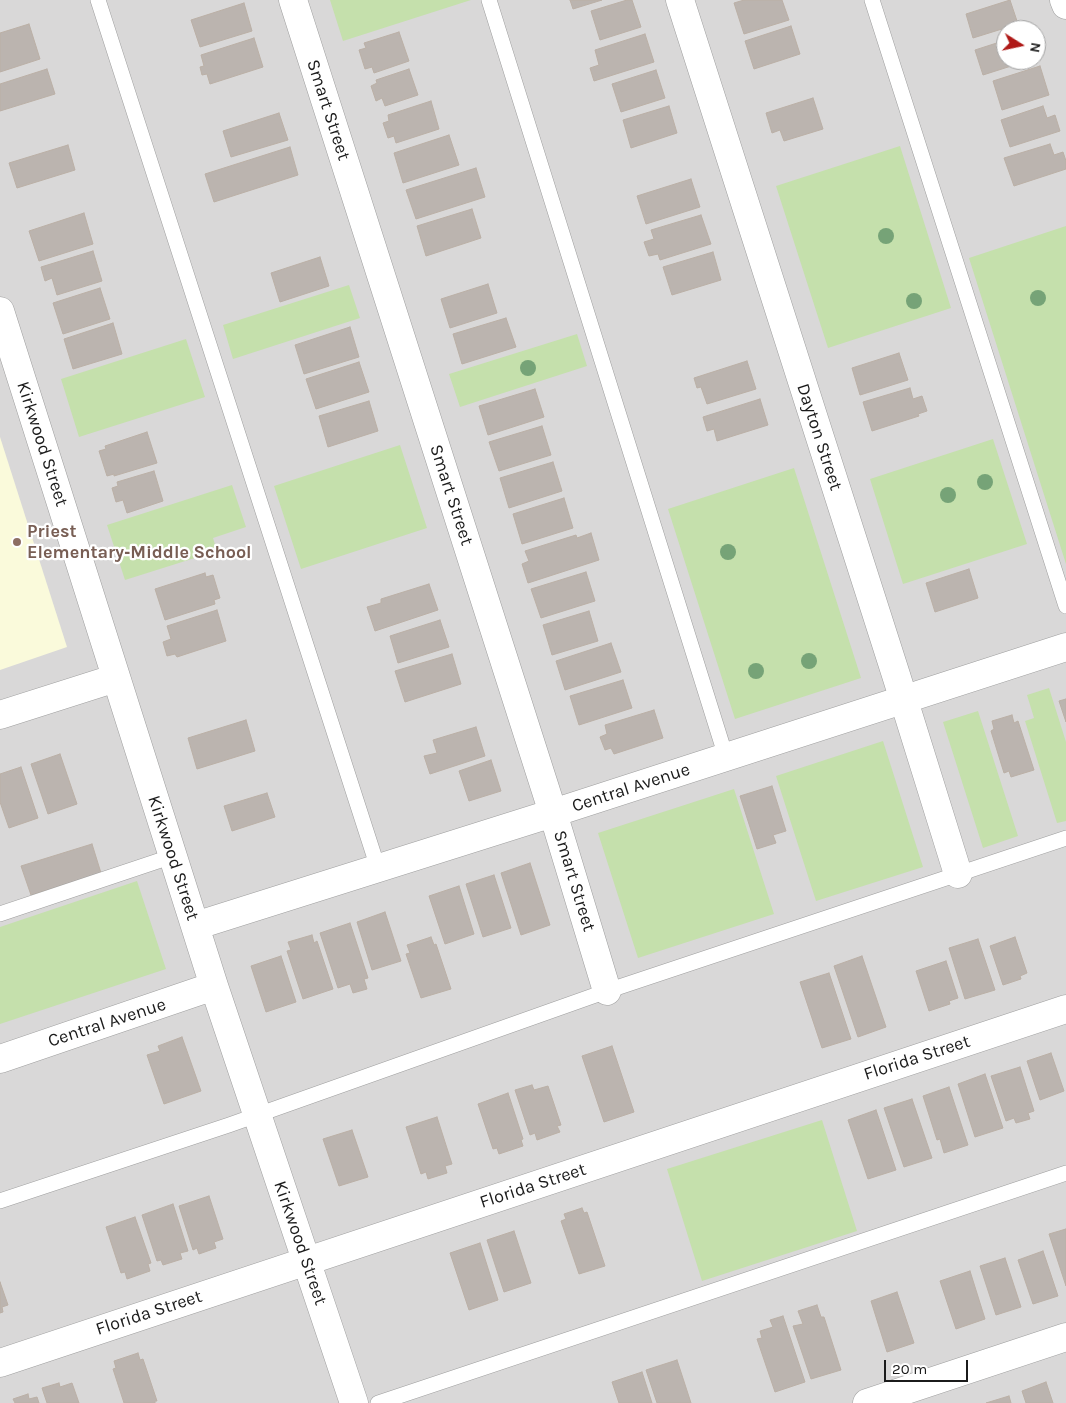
<!DOCTYPE html>
<html>
<head>
<meta charset="utf-8">
<style>
  body { margin:0 }
  #map { position:relative; width:1066px; height:1403px; overflow:hidden; background:#ebe8e2; font-family:Karla,sans-serif }
  canvas { display:block }
  .north { position:absolute; left:996px; top:20px; width:50px; height:50px; box-sizing:border-box; background:#fff; border:1px solid #a4a4a4; border-radius:50%; rotate:100deg; font-size:14px; font-weight:700; line-height:20px; text-align:center; color:#1b1b1b }
  .north::after { content:''; display:block; margin:auto; width:18px; height:22px; background:#af1917; clip-path:polygon(50% 0,100% 100%,50% 72%,0 100%) }
  .scale { position:absolute; left:884px; top:1360px; width:84px; height:22px; box-sizing:border-box; border:2px solid #1b1b1b; border-top:0; padding-left:6px; font-size:15px; line-height:18px; white-space:nowrap; color:#1b1b1b; -webkit-text-stroke:4px #fff; paint-order:stroke }
</style>
</head>
<body>
<div id="map">
<canvas width="1066" height="1403"></canvas>
<div class="north">N</div>
<div class="scale">20 m</div>
</div>
<script>
const g = document.querySelector('canvas').getContext('2d');
g.lineJoin = 'round';
function fill(path, color) {
  g.fillStyle = color;
  g.fill(path, 'evenodd');
}
function toPath(rows) {
  const path = new Path2D();
  for (const r of rows) {
    path.moveTo(r[0], r[1]);
    for (let i = 2; i < r.length; i += 2) path.lineTo(r[i], r[i + 1]);
  }
  return path;
}
function strokePath(path, color, width, dash) {
  g.strokeStyle = color;
  g.lineWidth = width;
  g.lineCap = dash ? 'butt' : 'round';
  g.setLineDash(dash || []);
  g.stroke(path);
}
function label(font, color, halo, rows, align = 'center') {
  g.font = font + ' Karla,sans-serif';
  g.lineWidth = 4.5;
  g.setLineDash([]);
  g.textBaseline = 'middle';
  g.strokeStyle = halo;
  g.fillStyle = color;
  for (const [text, x, y, turn = 0] of rows) {
    g.save();
    g.translate(x, y);
    g.rotate((+turn || 0) * Math.PI / 180);
    g.textAlign = isNaN(turn) ? turn : align;
    if (halo) g.strokeText(text, 0, 0);
    g.fillText(text, 0, 0);
    g.restore();
  }
}
fill(toPath([
  [0,0,1066,0,1066,1403,0,1403],
  [1006,30,1036,30,1036,60,1006,60]
]), '#d9d8d8');
fill(toPath([
  [0,437,67,647,0,670]
]), '#fafadb');
fill(toPath([
  [330,0,471,0,343,41],
  [900,146,951,308,828,348,776,186],
  [1066,226,1066,564,969,258],
  [349,285,360,318,233,359,223,325],
  [577,334,587,366,460,407,449,374],
  [186,339,205,397,79,437,61,379],
  [993,439,1027,544,903,584,870,479],
  [400,445,427,528,301,569,274,486],
  [794,468,861,678,735,719,668,509],
  [232,485,246,527,213,538,217,551,125,580,107,525],
  [1049,688,1066,742,1066,821,1057,823,1025,721,1034,718,1027,695],
  [978,711,1018,836,983,848,943,722],
  [883,741,923,867,816,901,776,776],
  [734,789,774,914,638,958,598,833],
  [137,881,166,969,0,1024,0,927],
  [822,1120,857,1231,702,1281,667,1169]
]), '#c5e0ac');
const building = toPath([
  [570,0,602,0,573,9,570,0],
  [627,0,632,0,641,27,600,40,591,11,627,0],
  [744,0,782,0,789,20,744,34,734,3,744,0],
  [1010,0,1018,24,973,38,966,14,1010,0],
  [244,3,252,31,200,47,191,20,244,3],
  [29,24,40,59,0,72,0,33,29,24],
  [791,26,800,54,754,69,745,41,791,26],
  [399,32,409,61,374,73,372,67,365,69,359,50,366,48,364,43,399,32],
  [645,34,654,62,594,81,590,68,599,65,595,50,645,34],
  [254,38,263,67,210,84,207,74,202,75,200,67,204,66,201,55,254,38],
  [1006,40,1006,60,1030,60,983,75,975,50,1006,40],
  [1040,66,1049,95,1002,110,993,81,1040,66],
  [47,69,55,94,0,111,0,84,47,69],
  [409,69,418,95,385,106,382,98,376,101,371,86,377,83,376,80,409,69],
  [656,70,665,98,621,112,612,84,656,70],
  [813,98,823,129,784,141,780,130,772,133,766,113,813,98],
  [431,101,439,129,396,143,394,136,388,138,383,123,389,121,388,115,431,101],
  [669,106,677,133,631,148,623,120,669,106],
  [1043,106,1047,118,1055,115,1060,131,1010,147,1001,120,1043,106],
  [279,113,288,140,231,157,223,131,279,113],
  [449,135,459,165,403,183,394,153,449,135],
  [1050,144,1054,155,1063,152,1066,161,1066,169,1014,186,1004,158,1050,144],
  [68,145,75,170,17,188,9,163,68,145],
  [290,147,298,175,214,202,205,174,290,147],
  [476,168,485,197,416,219,406,190,476,168],
  [691,179,700,207,646,224,637,196,691,179],
  [472,209,481,238,426,256,417,226,472,209],
  [84,213,93,244,39,261,29,231,84,213],
  [701,215,711,244,660,260,658,254,649,256,644,242,654,239,651,230,701,215],
  [93,251,102,281,57,295,52,278,45,281,41,267,93,251],
  [713,252,721,280,672,295,663,267,713,252],
  [320,257,329,286,280,302,271,273,320,257],
  [488,284,497,313,450,328,441,299,488,284],
  [100,288,110,319,63,334,53,303,100,288],
  [506,318,516,347,462,364,453,334,506,318],
  [113,323,122,354,73,369,64,339,113,323],
  [350,327,359,357,304,374,295,345,350,327],
  [899,353,908,380,860,395,852,368,899,353],
  [747,361,756,389,707,404,701,387,697,388,694,378,747,361],
  [359,362,369,392,316,409,306,379,359,362],
  [910,388,913,399,922,396,927,411,918,414,919,416,872,431,863,402,910,388],
  [535,389,544,417,488,435,479,406,535,389],
  [760,399,768,425,717,441,714,429,707,431,703,417,760,399],
  [369,401,378,431,328,447,319,416,369,401],
  [542,426,551,455,499,471,489,442,542,426],
  [147,432,157,463,114,476,114,474,107,476,99,451,106,449,105,446,147,432],
  [553,462,562,491,509,508,500,478,553,462],
  [154,471,163,501,127,513,123,500,116,502,112,488,118,486,117,482,154,471],
  [564,498,573,528,522,544,513,514,564,498],
  [591,533,599,560,528,583,522,564,529,561,525,551,576,535,577,538,591,533],
  [969,569,978,598,935,612,926,583,969,569],
  [586,572,595,601,541,618,531,589,586,572],
  [205,573,206,577,213,575,220,598,214,600,215,604,165,620,155,589,205,573],
  [429,584,438,610,375,631,367,607,381,603,381,599,429,584],
  [217,610,226,641,177,657,175,654,167,656,163,642,171,639,167,626,217,610],
  [589,611,598,641,552,655,543,625,589,611],
  [440,620,449,647,398,663,390,636,440,620],
  [611,643,621,672,565,690,556,661,611,643],
  [452,654,461,684,405,702,395,671,452,654],
  [623,680,632,708,579,725,570,696,623,680],
  [1066,699,1066,722,1059,701,1066,699],
  [654,710,663,738,614,754,611,748,605,750,600,737,607,734,605,725,654,710],
  [1012,715,1014,723,1018,721,1034,770,1011,777,1009,771,1004,773,991,731,994,729,992,721,1012,715],
  [246,720,255,751,197,769,188,738,246,720],
  [476,727,485,756,430,774,424,756,437,753,433,740,476,727],
  [60,754,77,804,48,814,31,764,60,754],
  [491,760,501,791,469,801,459,771,491,760],
  [21,767,38,818,9,828,0,802,0,774,21,767],
  [772,786,786,831,773,835,776,843,757,849,740,796,772,786],
  [267,793,275,817,232,831,224,806,267,793],
  [92,844,101,873,31,895,21,866,92,844],
  [530,863,550,925,521,935,501,873,530,863],
  [494,875,511,928,483,937,466,884,494,875],
  [459,886,474,934,445,944,429,896,459,886],
  [385,912,401,961,372,970,357,922,385,912],
  [350,923,368,978,364,979,367,989,353,993,350,984,338,988,320,933,350,923],
  [312,935,314,943,317,941,333,989,303,999,287,951,291,950,288,942,312,935],
  [431,937,434,945,436,944,451,989,421,998,406,954,410,953,407,945,431,937],
  [1015,937,1027,973,1020,976,1021,979,1003,985,990,946,1015,937],
  [978,939,995,990,965,999,949,948,978,939],
  [281,956,296,1002,266,1012,251,966,281,956],
  [862,956,886,1027,858,1037,834,966,862,956],
  [946,961,958,998,949,1001,950,1004,929,1011,916,971,946,961],
  [829,973,851,1039,822,1048,800,982,829,973],
  [182,1037,201,1091,164,1104,147,1055,160,1051,158,1046,182,1037],
  [612,1046,634,1112,604,1122,582,1056,612,1046],
  [1051,1053,1064,1091,1040,1100,1027,1061,1051,1053],
  [1020,1067,1034,1111,1028,1113,1030,1119,1016,1123,1014,1118,1006,1121,991,1076,1020,1067],
  [985,1074,1003,1128,975,1137,958,1084,985,1074],
  [532,1085,534,1090,548,1086,561,1125,557,1126,560,1132,537,1140,535,1133,530,1135,515,1090,532,1085],
  [949,1087,968,1145,944,1153,940,1139,937,1140,923,1096,949,1087],
  [508,1093,523,1139,521,1140,523,1146,499,1154,497,1148,493,1149,478,1104,508,1093],
  [912,1099,932,1158,904,1167,884,1108,912,1099],
  [876,1110,896,1170,868,1179,848,1120,876,1110],
  [437,1117,452,1164,445,1166,447,1173,428,1179,426,1172,421,1174,406,1127,437,1117],
  [352,1130,368,1177,339,1186,323,1139,352,1130],
  [209,1196,223,1239,214,1242,216,1248,199,1254,197,1248,193,1250,179,1206,209,1196],
  [173,1204,188,1251,180,1253,182,1259,163,1265,161,1260,157,1261,142,1215,173,1204],
  [582,1208,584,1213,587,1212,605,1266,579,1274,561,1221,566,1219,564,1214,582,1208],
  [135,1217,151,1263,148,1264,150,1271,127,1279,125,1272,121,1273,106,1227,135,1217],
  [1066,1229,1066,1286,1049,1234,1066,1229],
  [514,1231,531,1283,504,1292,487,1240,514,1231],
  [480,1243,498,1300,469,1310,450,1253,480,1243],
  [1043,1251,1058,1296,1033,1304,1018,1260,1043,1251],
  [1005,1258,1021,1307,996,1315,980,1266,1005,1258],
  [970,1271,985,1319,956,1329,940,1281,970,1271],
  [0,1282,8,1305,2,1307,3,1312,0,1313,0,1282],
  [897,1292,914,1343,887,1352,871,1301,897,1292],
  [817,1305,821,1317,824,1317,841,1370,811,1379,793,1326,803,1324,798,1311,817,1305],
  [783,1316,805,1382,775,1392,757,1339,762,1338,760,1331,773,1327,770,1320,783,1316],
  [138,1353,140,1360,143,1359,157,1401,155,1401,155,1403,124,1403,113,1369,116,1368,114,1361,138,1353],
  [677,1360,691,1403,657,1403,646,1370,677,1360],
  [642,1372,652,1403,619,1403,612,1382,642,1372],
  [1046,1382,1053,1403,1026,1403,1022,1391,1046,1382],
  [59,1383,60,1387,72,1383,79,1403,47,1403,42,1388,59,1383],
  [28,1394,29,1399,37,1397,39,1403,15,1403,13,1399,28,1394],
  [1009,1396,1011,1403,986,1403,1009,1396]
]);
fill(building, '#bbb4af');
strokePath(building, '#bbb0a6', 1);
const lane = toPath([
  [98,0,378,868],
  [489,0,726,757],
  [872,0,1066,606],
  [0,914,173,856],
  [0,1201,229,1125,607,991,1066,838],
  [378,1403,1066,1173]
]);
const street = toPath([
  [293,0,553,813,607,991],
  [680,0,896,675,958,874],
  [1064,0,1066,5],
  [0,311,214,986,354,1403],
  [0,715,116,678],
  [195,926,553,813,1066,647],
  [0,1059,214,986],
  [0,1363,1066,1009],
  [867,1403,1066,1337]
]);
strokePath(lane, '#9f9f9f', 16);
strokePath(street, '#9f9f9f', 29);
strokePath(lane, '#fff', 15);
strokePath(street, '#fff', 28);
g.fillStyle = '#76a377';
for (const [x, y] of [
  [886,236],
  [1038,298],
  [914,301],
  [528,368],
  [985,482],
  [948,495],
  [728,552],
  [809,661],
  [756,671]
]) {
  g.beginPath();
  g.arc(x, y, 8, 0, 2 * Math.PI);
  g.fill();
}
for (const [x, y, r, color] of [
  [17,542,5,"#8d6e63"]
]) {
  const dot = new Path2D();
  dot.arc(x, y, r, 0, 2 * Math.PI);
  g.fillStyle = color;
  g.fill(dot);
  strokePath(dot, '#fff', 2);
}
label('18px', '#1b1b1b', '#fff', [
  ["Smart Street",328,110,72],
  ["Dayton Street",819,437,72],
  ["Kirkwood Street",42,444,72],
  ["Smart Street",451,495,72],
  ["Central Avenue",631,788,-18],
  ["Kirkwood Street",173,858,72],
  ["Smart Street",574,881,73],
  ["Central Avenue",107,1023,-18],
  ["Florida Street",917,1058,-18],
  ["Florida Street",533,1186,-18],
  ["Kirkwood Street",300,1243,71],
  ["Florida Street",149,1313,-18]
]);
label('bold 18px', '#785e54', '#fff', [
  ["Priest",27,532],
  ["Elementary‑Middle School",27,553]
], 'left');
</script>
</body>
</html>
